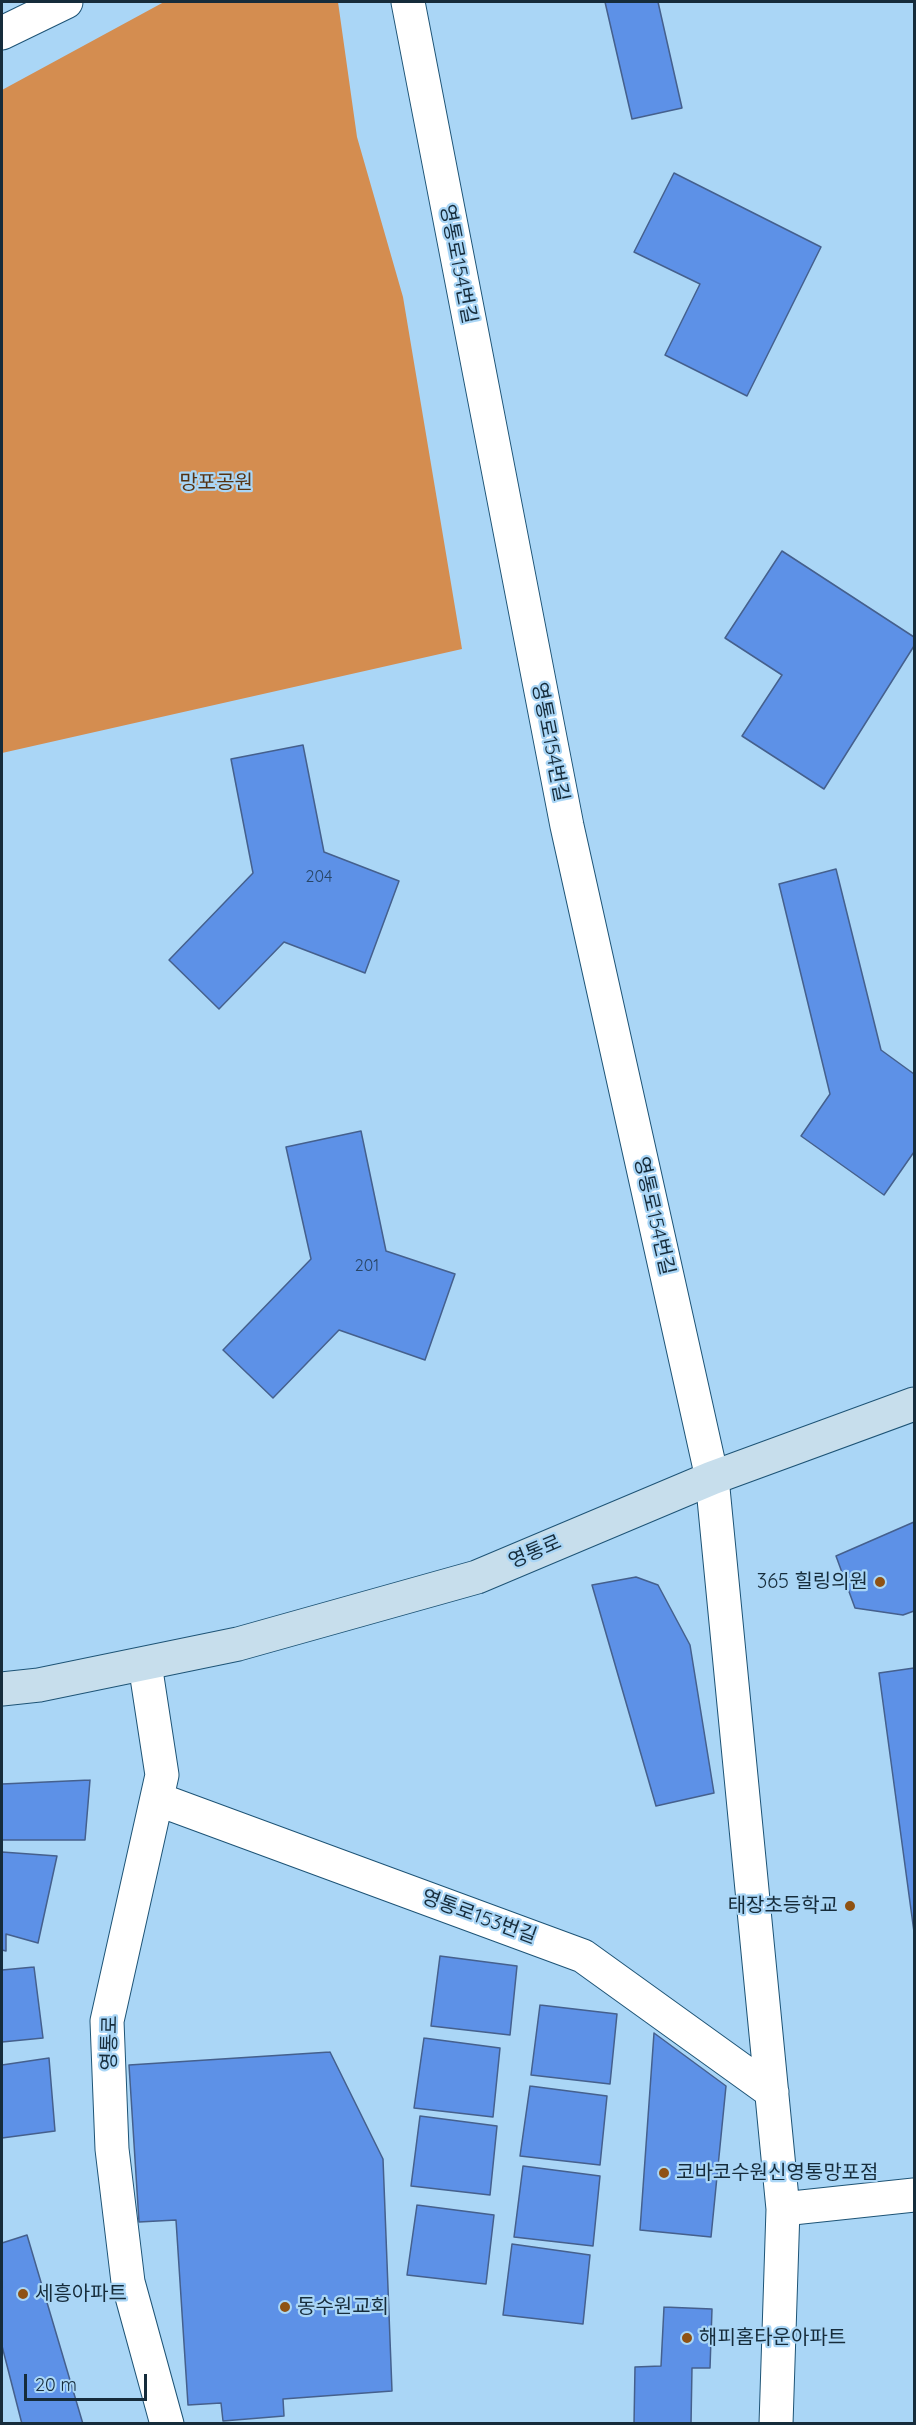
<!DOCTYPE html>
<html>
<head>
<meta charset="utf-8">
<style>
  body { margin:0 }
  #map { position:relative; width:916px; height:2425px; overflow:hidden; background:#aad6f6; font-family:Quicksand,sans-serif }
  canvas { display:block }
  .frame { position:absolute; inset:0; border:3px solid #162c3b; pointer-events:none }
  .scale { position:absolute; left:24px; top:2374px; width:123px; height:27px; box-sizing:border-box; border:3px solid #162c3b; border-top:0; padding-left:8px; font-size:18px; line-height:21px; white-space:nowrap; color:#162c3b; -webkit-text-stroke:4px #aad6f6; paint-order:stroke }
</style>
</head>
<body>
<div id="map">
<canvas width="916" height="2425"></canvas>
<div class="frame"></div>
<div class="scale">20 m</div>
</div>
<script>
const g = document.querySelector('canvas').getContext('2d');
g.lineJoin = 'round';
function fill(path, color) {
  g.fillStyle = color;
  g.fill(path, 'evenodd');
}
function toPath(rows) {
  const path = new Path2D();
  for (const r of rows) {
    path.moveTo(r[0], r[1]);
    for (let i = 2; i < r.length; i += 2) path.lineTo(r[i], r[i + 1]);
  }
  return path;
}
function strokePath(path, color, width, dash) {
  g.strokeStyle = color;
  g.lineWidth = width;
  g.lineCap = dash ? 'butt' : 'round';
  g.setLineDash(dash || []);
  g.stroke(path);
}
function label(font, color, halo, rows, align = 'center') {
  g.font = font + ' Quicksand,"Noto Sans KR",sans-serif';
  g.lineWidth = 4.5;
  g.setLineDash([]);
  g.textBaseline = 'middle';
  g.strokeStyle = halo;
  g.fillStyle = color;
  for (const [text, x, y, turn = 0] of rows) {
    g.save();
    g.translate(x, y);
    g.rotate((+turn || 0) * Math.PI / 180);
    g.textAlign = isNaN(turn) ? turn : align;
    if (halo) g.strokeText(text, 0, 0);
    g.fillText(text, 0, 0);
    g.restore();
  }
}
fill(toPath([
  [164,2,338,2,357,137,403,297,462,649,2,753,2,90]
]), '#d48d50');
const building = toPath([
  [605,2,658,2,682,108,632,119,605,2],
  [674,173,821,247,747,396,665,355,700,284,634,252,674,173],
  [782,551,914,637,914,646,824,789,742,736,782,675,725,638,782,551],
  [303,745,324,852,399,881,365,973,284,942,219,1009,169,960,253,873,231,759,303,745],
  [836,869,881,1050,914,1074,914,1152,884,1195,801,1136,830,1094,779,884,836,869],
  [361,1131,386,1251,455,1274,425,1360,339,1330,273,1398,223,1350,311,1259,286,1147,361,1131],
  [914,1522,914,1611,903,1615,855,1608,836,1556,914,1522],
  [636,1577,658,1585,690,1645,714,1793,656,1806,592,1585,636,1577],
  [914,1668,914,1932,879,1673,914,1668],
  [90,1780,85,1840,2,1840,2,1784,90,1780],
  [2,1852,57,1856,38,1943,6,1934,6,1951,2,1950,2,1852],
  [440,1956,517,1966,510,2035,431,2026,440,1956],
  [34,1967,43,2038,2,2042,2,1970,34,1967],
  [540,2005,617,2014,610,2084,531,2075,540,2005],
  [654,2033,726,2086,711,2237,640,2230,654,2033],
  [424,2038,500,2048,493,2117,414,2108,424,2038],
  [330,2052,383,2159,392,2391,283,2399,284,2416,223,2421,221,2403,188,2405,176,2220,139,2222,129,2065,330,2052],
  [49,2058,55,2131,2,2138,2,2065,49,2058],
  [530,2086,607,2096,600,2165,520,2156,530,2086],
  [420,2116,497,2126,490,2195,411,2186,420,2116],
  [523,2166,600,2176,593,2246,514,2237,523,2166],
  [417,2205,494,2215,486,2284,407,2275,417,2205],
  [27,2235,83,2424,22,2424,2,2346,2,2243,27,2235],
  [512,2244,590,2255,583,2324,503,2315,512,2244],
  [664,2307,712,2309,710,2368,692,2368,691,2424,634,2424,635,2367,661,2366,664,2307]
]);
fill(building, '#5d91e7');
strokePath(building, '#45608d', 1.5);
const minor = toPath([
  [408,2,567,826,712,1478,783,2209,776,2424],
  [2,33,66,2],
  [145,1664,162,1775,107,2021,112,2149,128,2282,167,2424],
  [157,1799,583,1956,772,2092],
  [783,2209,914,2195]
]);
const secondary = toPath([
  [2,1689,39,1685,238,1644,477,1577,712,1478,914,1404]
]);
strokePath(minor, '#1e5476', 35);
strokePath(secondary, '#1e5476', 35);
strokePath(minor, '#fff', 33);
strokePath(secondary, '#c7deec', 33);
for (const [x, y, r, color] of [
  [880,1582,6,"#8f5213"],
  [850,1906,6,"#8f5213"],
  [664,2173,6,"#8f5213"],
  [23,2294,6,"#8f5213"],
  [285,2307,6,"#8f5213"],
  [687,2338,6,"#8f5213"]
]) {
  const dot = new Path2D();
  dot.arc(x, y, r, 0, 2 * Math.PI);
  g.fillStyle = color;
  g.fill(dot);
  strokePath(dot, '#aad6f6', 2);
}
label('16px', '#284566', null, [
  ["204",319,877],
  ["201",367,1266]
]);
label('20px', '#162c3b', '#aad6f6', [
  ["영통로154번길",458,264,79],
  ["영통로154번길",550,742,79],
  ["영통로154번길",654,1216,77],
  ["영통로",535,1552,-23],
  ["영통로153번길",479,1917,20],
  ["영통로",110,2043,-89]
]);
label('20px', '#553211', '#aad6f6', [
  ["망포공원",216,483]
]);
label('20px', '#162c3b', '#aad6f6', [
  ["365 힐링의원",868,1582,"right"],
  ["태장초등학교",838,1906,"right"],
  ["코바코수원신영통망포점",676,2173],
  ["세흥아파트",35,2294],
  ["동수원교회",297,2307],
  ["해피홈타운아파트",699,2338]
], 'left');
</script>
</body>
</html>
